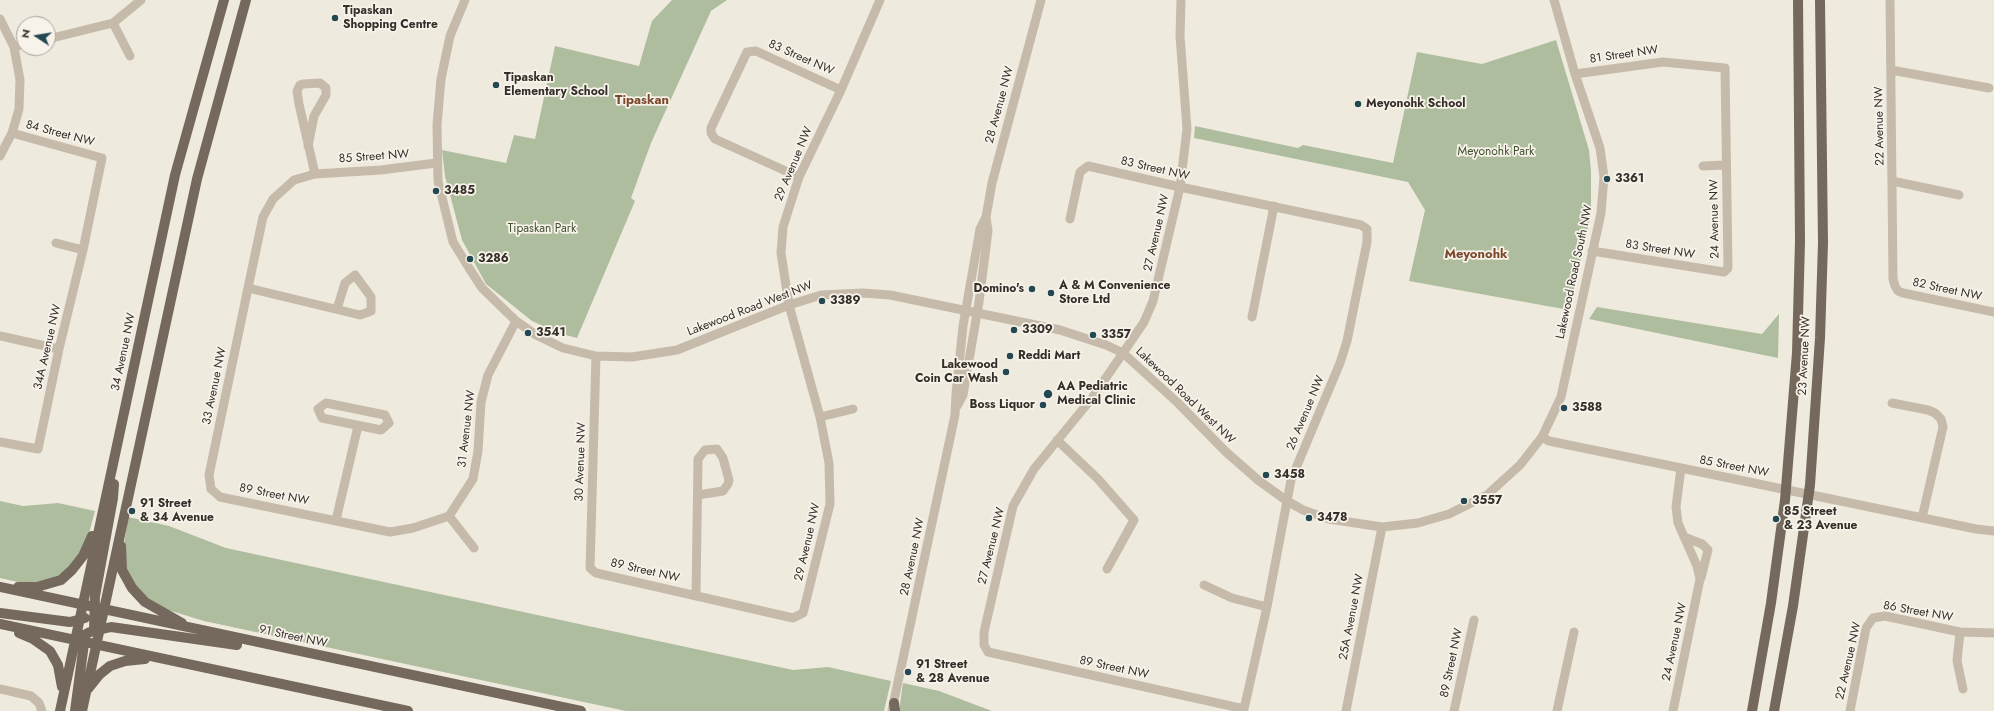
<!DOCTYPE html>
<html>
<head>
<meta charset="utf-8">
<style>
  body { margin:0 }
  #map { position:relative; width:1994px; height:711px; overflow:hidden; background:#efeade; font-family:Jost,sans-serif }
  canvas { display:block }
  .north { position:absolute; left:16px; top:16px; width:40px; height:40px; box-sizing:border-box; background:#f8f3ea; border:1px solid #aaa59d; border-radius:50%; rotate:282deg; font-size:11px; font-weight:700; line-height:16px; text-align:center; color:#352f29 }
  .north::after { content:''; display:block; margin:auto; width:14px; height:18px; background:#244852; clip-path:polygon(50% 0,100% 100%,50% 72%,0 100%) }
</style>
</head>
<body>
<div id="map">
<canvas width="1994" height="711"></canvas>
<div class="north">N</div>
</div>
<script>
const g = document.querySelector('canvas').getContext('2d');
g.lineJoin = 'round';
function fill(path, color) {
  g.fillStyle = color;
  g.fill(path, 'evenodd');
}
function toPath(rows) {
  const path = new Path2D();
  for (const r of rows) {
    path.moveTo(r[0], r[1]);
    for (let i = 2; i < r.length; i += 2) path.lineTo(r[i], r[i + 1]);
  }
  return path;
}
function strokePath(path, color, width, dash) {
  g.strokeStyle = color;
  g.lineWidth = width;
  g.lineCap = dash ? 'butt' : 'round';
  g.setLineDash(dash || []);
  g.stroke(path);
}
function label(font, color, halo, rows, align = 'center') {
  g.font = font + ' Jost,sans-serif';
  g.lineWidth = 3.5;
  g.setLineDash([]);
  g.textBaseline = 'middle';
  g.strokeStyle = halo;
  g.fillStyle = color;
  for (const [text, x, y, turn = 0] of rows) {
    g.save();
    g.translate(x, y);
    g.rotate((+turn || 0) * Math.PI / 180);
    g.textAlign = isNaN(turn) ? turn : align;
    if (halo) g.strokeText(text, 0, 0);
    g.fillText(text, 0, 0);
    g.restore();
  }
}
fill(toPath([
  [672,0,727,0,711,11,651,143,631,198,635,201,577,338,558,333,532,321,486,284,462,240,445,176,442,150,506,163,514,135,535,139,555,46,639,66,652,21],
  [1556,40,1589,150,1591,171,1591,206,1589,223,1569,310,1409,281,1425,210,1408,182,1194,138,1195,126,1298,148,1303,145,1393,163,1417,52,1482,64],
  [1597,307,1762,334,1779,314,1778,358,1589,319],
  [0,501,23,506,58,503,95,511,85,548,65,573,44,582,22,583,0,578],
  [128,517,169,526,226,548,793,670,828,667,891,681,884,711,626,711,204,621,168,610,149,599,137,588,128,573,125,564,124,545],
  [903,683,939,691,992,711,899,711]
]), '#afbd9f');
strokePath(toPath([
  [465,0,450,36,441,79,437,125,438,181,453,242,469,268,482,288,516,321,536,335,563,348,596,356,632,357,677,350,789,305,821,295,863,293,890,295,1060,330,1106,345,1123,353,1178,403,1225,451,1258,480,1287,501,1303,510,1329,519,1382,527,1418,523,1449,514,1487,495,1520,465,1542,437,1561,397,1601,213,1604,177,1600,148,1575,74,1554,0],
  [1890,0,1893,279,1895,286,1898,291,1903,293,1994,312],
  [0,19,14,47,20,80,19,109,12,133,0,156],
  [113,23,130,56],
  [48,39,113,23,141,0],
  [14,47,24,44],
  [1891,70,1989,88],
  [1575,74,1663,62,1725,68,1728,268,1724,272,1711,270,1592,251],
  [308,146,314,116,326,95,326,88,320,83,303,84,300,85,297,91,299,104,315,174],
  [436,163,381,170,315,174,294,180,273,199,263,217,248,288,209,475,211,489,220,497,390,532,413,528,449,516,473,479,478,451,481,402,488,375,516,321],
  [1703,166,1726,165],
  [799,177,715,139,711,133,711,128,747,52,756,51,841,90],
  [1892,181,1959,195],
  [1070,219,1080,172,1088,166,1180,187,1361,225,1367,229,1367,242,1347,341,1340,363,1291,480,1267,607,1244,709,988,652,984,645,984,632,1013,506,1034,469,1092,398,1123,353,1144,322,1153,301,1180,187,1187,129,1180,36,1181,0],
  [56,243,83,250],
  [248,288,360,315,371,311,371,297,355,275,345,283,337,309],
  [1252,317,1274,206],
  [0,336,59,349],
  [596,356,590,568,596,573,793,618,803,613,830,504,829,463,820,417,789,305,781,253,783,227,799,177,841,90,880,0],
  [326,403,385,415,389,423,381,430,322,418,318,409,326,403],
  [1892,403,1928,410,1935,413,1941,419,1943,427,1922,518],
  [957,406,963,395,979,302,988,231,986,217],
  [820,417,853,409],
  [1542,437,1549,441,1681,468,1976,529,1994,531],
  [1057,440,1098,479,1134,520,1107,569],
  [0,442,38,449,59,349,83,250,102,158,12,133],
  [449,516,474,548],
  [336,520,358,426],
  [1684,537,1702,544,1708,550,1701,578],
  [1204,585,1232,598,1267,607],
  [696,595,698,459,705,450,717,449,723,458,729,480,728,484,723,491,698,495],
  [1960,632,1957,661,1963,689],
  [0,689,31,696,39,703,42,711],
  [892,710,955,415,956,394,963,326,980,229,986,217,992,183,1041,0],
  [1346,711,1382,527],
  [1454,711,1474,620],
  [1557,711,1574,632],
  [1673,711,1700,579,1697,566,1678,523,1676,507,1681,468],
  [1850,711,1866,628,1873,618,1885,616,1960,632,1994,633]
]), '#c6bbab', 9);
strokePath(toPath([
  [121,546,122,570,132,588,145,602,182,623],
  [0,587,581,711],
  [18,587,37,587,61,580,72,570,83,556,92,536],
  [0,613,70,622,85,618],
  [0,624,408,711],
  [94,630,95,596,113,498,114,484],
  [19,633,33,639,50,651,58,665,62,687],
  [75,640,90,632,111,627,237,645],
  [88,689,100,674,110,666,125,661,145,659],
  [894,703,895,711],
  [60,711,175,175,224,0],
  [75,711,85,636],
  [82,711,197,179,246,0],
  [1752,711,1771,603,1785,500,1797,353,1800,241,1798,0],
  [1774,711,1793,606,1810,485,1820,338,1823,243,1820,0]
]), '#75685c', 10);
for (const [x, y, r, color] of [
  [335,18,4,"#244852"],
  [496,85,4,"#244852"],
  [1358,104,4,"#244852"],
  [1607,179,4,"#244852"],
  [436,191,4,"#244852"],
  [470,259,4,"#244852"],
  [1032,289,4,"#244852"],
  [1051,293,4,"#244852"],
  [822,301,4,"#244852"],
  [1014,330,4,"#244852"],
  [528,333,4,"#244852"],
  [1093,335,4,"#244852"],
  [1010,356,4,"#244852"],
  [1006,372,4,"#244852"],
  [1048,394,5,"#244852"],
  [1043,405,4,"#244852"],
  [1564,408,4,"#244852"],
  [1266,475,4,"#244852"],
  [1464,501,4,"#244852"],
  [132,511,4,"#244852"],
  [1309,518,4,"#244852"],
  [1776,519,4,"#244852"],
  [908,672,4,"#244852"]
]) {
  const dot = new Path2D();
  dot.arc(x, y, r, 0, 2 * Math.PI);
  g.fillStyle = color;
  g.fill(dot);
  strokePath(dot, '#f8f3ea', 1.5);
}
label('bold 12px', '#352f29', '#f8f3ea', [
  ["Tipaskan",343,11],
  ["Shopping Centre",343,25],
  ["Tipaskan",504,78],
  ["Elementary School",504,92],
  ["Meyonohk School",1366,104],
  ["3361",1615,179],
  ["3485",444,191],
  ["3286",478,259],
  ["A & M Convenience",1059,286],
  ["Store Ltd",1059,300],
  ["Domino's",1024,289,"right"],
  ["3389",830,301],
  ["3309",1022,330],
  ["3541",536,333],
  ["3357",1101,335],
  ["Reddi Mart",1018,356],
  ["Lakewood",998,365,"right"],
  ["Coin Car Wash",998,379,"right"],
  ["AA Pediatric",1057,387],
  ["Medical Clinic",1057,401],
  ["Boss Liquor",1035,405,"right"],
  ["3588",1572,408],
  ["3458",1274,475],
  ["3557",1472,501],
  ["91 Street",140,504],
  ["& 34 Avenue",140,518],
  ["85 Street",1784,512],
  ["& 23 Avenue",1784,526],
  ["3478",1317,518],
  ["91 Street",916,665],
  ["& 28 Avenue",916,679]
], 'left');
label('12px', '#352f29', '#f8f3ea', [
  ["81 Street NW",1624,55,-8],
  ["83 Street NW",801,58,24],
  ["28 Avenue NW",1000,105,-75],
  ["22 Avenue NW",1880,126,-91],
  ["84 Street NW",60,134,15],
  ["85 Street NW",374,157,-4],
  ["29 Avenue NW",794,164,-67],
  ["83 Street NW",1155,169,13],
  ["24 Avenue NW",1715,219,-91],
  ["27 Avenue NW",1157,233,-77],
  ["83 Street NW",1660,250,9],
  ["Lakewood Road South NW",1575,272,-78],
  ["82 Street NW",1947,290,12],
  ["Lakewood Road West NW",750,309,-21],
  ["34A Avenue NW",48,347,-77],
  ["34 Avenue NW",124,352,-78],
  ["23 Avenue NW",1805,356,-87],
  ["33 Avenue NW",215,386,-78],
  ["Lakewood Road West NW",1185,396,44],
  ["26 Avenue NW",1306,413,-67],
  ["31 Avenue NW",467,429,-83],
  ["30 Avenue NW",581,462,-88],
  ["85 Street NW",1734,467,11],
  ["89 Street NW",274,495,11],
  ["29 Avenue NW",808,542,-77],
  ["27 Avenue NW",992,546,-76],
  ["28 Avenue NW",913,557,-78],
  ["89 Street NW",645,571,13],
  ["86 Street NW",1918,612,10],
  ["25A Avenue NW",1352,617,-79],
  ["91 Street NW",293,637,12],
  ["24 Avenue NW",1675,642,-78],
  ["22 Avenue NW",1849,661,-77],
  ["89 Street NW",1452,663,-78],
  ["89 Street NW",1114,668,12]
]);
label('12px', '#405030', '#f8f3ea', [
  ["Meyonohk Park",1496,152],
  ["Tipaskan Park",542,229]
]);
label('bold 13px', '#7a492c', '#f8f3ea', [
  ["Tipaskan",642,101],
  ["Meyonohk",1476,255]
]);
</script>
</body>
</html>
